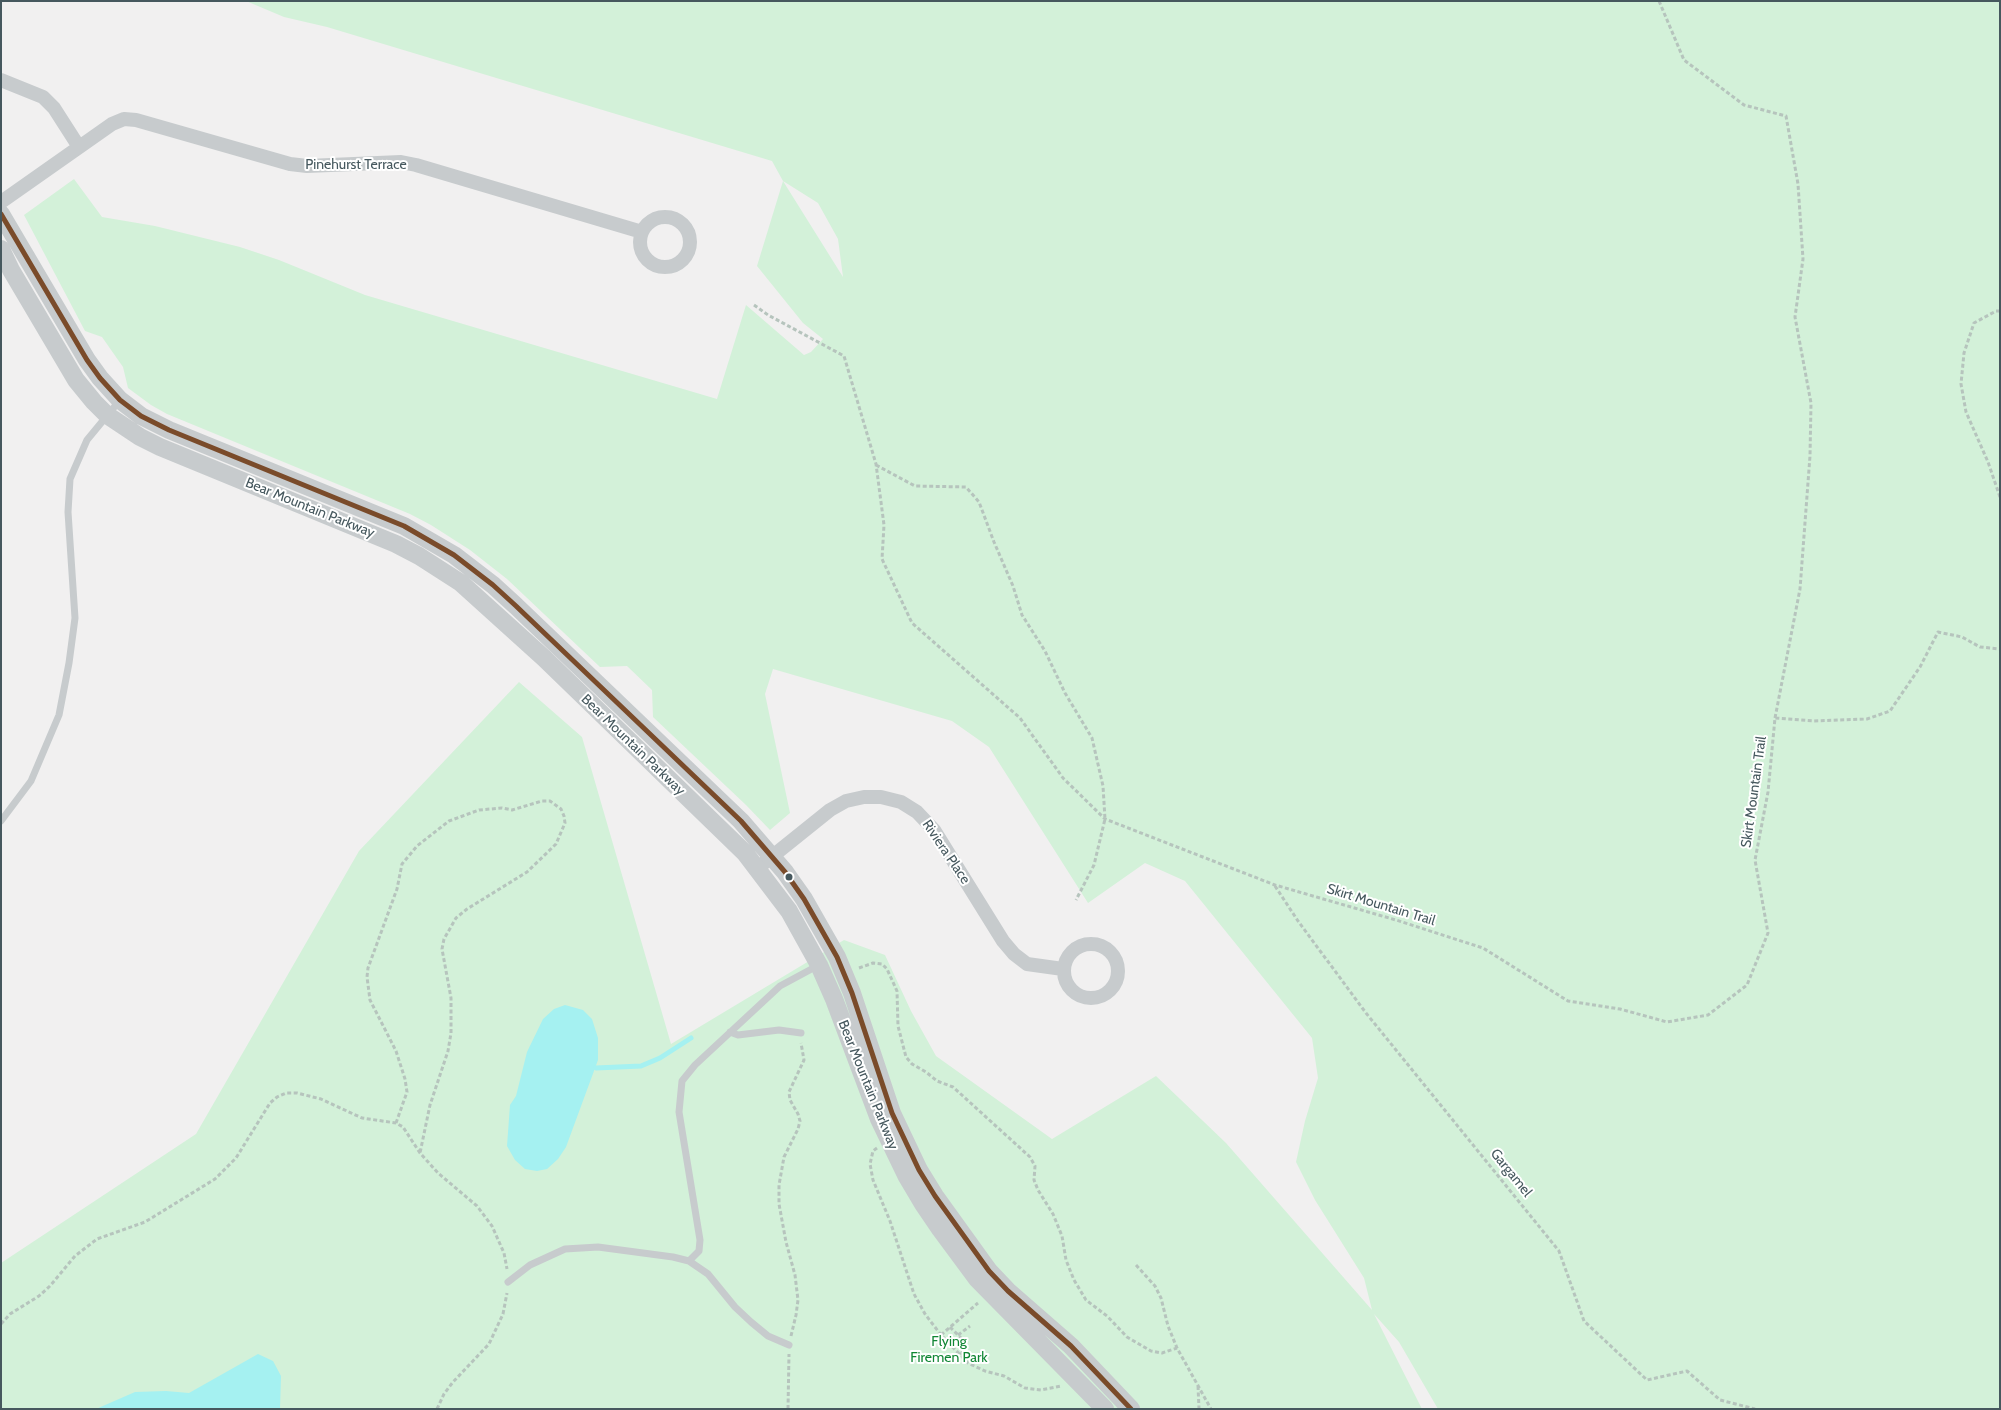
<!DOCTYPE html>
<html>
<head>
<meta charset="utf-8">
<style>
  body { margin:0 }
  #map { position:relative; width:2001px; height:1410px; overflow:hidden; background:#f1f0f0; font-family:Cabin,sans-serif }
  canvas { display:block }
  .frame { position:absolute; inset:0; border:2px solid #46585e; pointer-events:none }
</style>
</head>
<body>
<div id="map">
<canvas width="2001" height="1410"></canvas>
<div class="frame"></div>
</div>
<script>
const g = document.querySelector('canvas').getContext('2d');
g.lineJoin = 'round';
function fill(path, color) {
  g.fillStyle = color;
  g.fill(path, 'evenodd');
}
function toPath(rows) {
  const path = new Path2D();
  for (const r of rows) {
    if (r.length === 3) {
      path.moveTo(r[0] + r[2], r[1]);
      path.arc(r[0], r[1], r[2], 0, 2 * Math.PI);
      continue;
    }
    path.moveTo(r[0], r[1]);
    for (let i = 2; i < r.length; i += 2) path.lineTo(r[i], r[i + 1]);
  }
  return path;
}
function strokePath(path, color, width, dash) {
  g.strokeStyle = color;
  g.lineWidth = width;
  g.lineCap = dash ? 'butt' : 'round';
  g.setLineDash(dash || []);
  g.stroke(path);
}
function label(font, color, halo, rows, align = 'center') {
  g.font = font + ' Cabin,sans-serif';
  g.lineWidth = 4;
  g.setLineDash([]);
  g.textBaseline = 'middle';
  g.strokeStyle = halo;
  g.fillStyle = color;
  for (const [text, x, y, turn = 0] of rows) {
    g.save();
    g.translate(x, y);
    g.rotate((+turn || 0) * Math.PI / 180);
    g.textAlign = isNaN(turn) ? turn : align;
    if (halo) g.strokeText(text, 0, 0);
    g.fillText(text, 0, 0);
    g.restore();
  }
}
fill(toPath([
  [246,1,2000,1,2000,1409,1438,1409,1399,1342,1374,1314,1422,1409,1,1409,1,1263,196,1134,359,851,519,682,582,737,671,1044,844,940,885,955,911,1011,936,1056,1052,1139,1156,1076,1226,1143,1372,1310,1364,1278,1315,1200,1296,1162,1305,1121,1318,1078,1312,1038,1185,881,1145,863,1088,903,989,747,952,721,773,669,765,694,790,813,770,830,746,805,653,717,652,690,627,666,600,667,507,579,470,550,431,525,410,514,167,414,151,405,128,388,123,367,102,337,85,331,24,215,74,179,102,217,155,226,240,247,279,260,365,295,717,399,746,305,804,355,811,352,823,339,803,323,757,266,783,181,772,161,327,27,284,17],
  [783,181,818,203,838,239,843,277]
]), '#d3f1d9');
fill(toPath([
  [565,1005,583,1010,592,1019,598,1038,598,1060,566,1147,558,1159,547,1169,537,1171,525,1169,515,1160,507,1146,510,1105,516,1096,527,1052,543,1019,554,1009],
  [258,1354,273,1361,281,1376,280,1409,96,1409,135,1392,166,1391,189,1393]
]), '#a5f1f1');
strokePath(toPath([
  [596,1068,641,1066,660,1058,691,1038]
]), '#a5f1f1', 5);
strokePath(toPath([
  [1659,1,1684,60,1744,105,1786,116,1798,184,1803,259,1795,317,1811,403,1810,456,1800,589,1775,718],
  [754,305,768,315,844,356,876,464,884,525,882,559,912,623,1020,718,1063,778,1105,819,1275,885,1396,920,1483,948,1568,1001,1620,1009,1667,1022,1708,1015,1747,985,1768,933,1755,860,1768,792,1775,718,1814,721,1867,719,1890,711,1920,667,1938,632,1962,637,1980,647,2000,649],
  [2000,311,1996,311,1974,323,1964,353,1961,384,1966,412,1988,462,2000,497],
  [876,465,915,486,966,487,979,502,994,542,1013,586,1022,615,1045,651,1065,693,1092,738,1103,786,1105,819,1094,865,1076,900],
  [1275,886,1298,921,1366,1013,1559,1251,1584,1321,1647,1380,1687,1371,1720,1400,1755,1409],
  [859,968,873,963,882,964,887,969,897,991,898,1026,906,1057,912,1064,926,1072,937,1081,953,1087,1030,1157,1035,1166,1034,1180,1038,1190,1053,1214,1062,1236,1066,1260,1074,1280,1086,1300,1107,1316,1127,1337,1151,1351,1162,1353,1177,1348],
  [396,1123,407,1092,405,1079,396,1051,370,1000,367,977,368,968,397,889,402,864,417,846,449,821,479,810,502,808,512,810,542,801,550,801,561,809,564,816,565,823,556,844,527,872,467,909,456,918,444,939,442,949,451,998,451,1033,448,1051,430,1105,420,1153],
  [877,1148,873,1151,870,1164,873,1180,890,1221,914,1294,925,1314,941,1335,968,1363,985,1371,1004,1376,1025,1388,1041,1390,1061,1386],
  [1136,1265,1155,1286,1161,1298,1168,1326,1177,1348,1211,1409],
  [1,1324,10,1314,39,1296,50,1286,75,1256,97,1239,145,1222,215,1179,236,1158,270,1103,277,1097,286,1093,297,1093,321,1099,362,1118,396,1123,403,1127,420,1153,438,1173,477,1206,492,1226,504,1253,507,1269],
  [950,1327,967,1344,960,1356],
  [941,1335,978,1303],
  [958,1335,970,1326],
  [791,1336,796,1315,798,1300,795,1275,786,1242,779,1204,779,1185,784,1157,798,1129,800,1121,798,1114,790,1100,789,1092,804,1060,801,1043],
  [1198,1386,1199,1409],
  [437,1409,444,1394,453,1382,489,1344,503,1314,507,1293],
  [788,1409,789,1354]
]), '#b6c4bd', 3, [4, 2.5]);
strokePath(toPath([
  [1,821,31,781,59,715,69,663,75,618,68,512,70,479,87,440,120,400],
  [730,1032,738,1035,779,1030,801,1033],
  [689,1261,699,1251,700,1240,679,1112,682,1081,695,1065,780,986,819,965],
  [508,1282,530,1265,565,1249,598,1247,673,1257,689,1261,708,1274,735,1307,751,1322,768,1336,789,1345]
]), '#c7cbcd', 7);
strokePath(toPath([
  [1,80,43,97,54,108,79,147],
  [1,202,112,124,124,119,136,120,290,164,307,166,401,162,416,165,642,232],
  [665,242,25],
  [764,863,830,810,846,801,864,797,881,797,901,802,917,812,934,830,1003,941,1014,954,1027,964,1063,969],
  [1091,971,27]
]), '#c7cbcd', 14);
strokePath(toPath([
  [1,214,87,360,100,378,120,400,141,416,169,430,404,526,454,555,493,585,516,606,741,821,785,872,804,899,837,957,852,993,892,1113,919,1170,935,1196,989,1271,1008,1291,1071,1346,1131,1409],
  [1,249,11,270,76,380,94,402,107,415,140,437,160,447,396,544,419,556,461,583,544,658,745,853,789,911,819,965,834,999,879,1119,907,1177,923,1204,940,1229,977,1279,1105,1409]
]), '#c7cbcd', 18);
strokePath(toPath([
  [1,214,87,360,100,378,120,400,141,416,169,430,404,526,454,555,493,585,516,606,741,821,785,872,804,899,837,957,852,993,892,1113,919,1170,935,1196,989,1271,1008,1291,1071,1346,1131,1409]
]), '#7a4b2a', 5);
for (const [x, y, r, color] of [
  [789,877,4.5,"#46585e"]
]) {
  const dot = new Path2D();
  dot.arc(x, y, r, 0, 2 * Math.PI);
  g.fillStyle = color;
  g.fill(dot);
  strokePath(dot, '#fff', 2);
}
label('14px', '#46585e', '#fff', [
  ["Pinehurst Terrace",356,165],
  ["Bear Mountain Parkway",310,508,22],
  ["Bear Mountain Parkway",633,745,44],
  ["Skirt Mountain Trail",1754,792,-82],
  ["Riviera Place",946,852,56],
  ["Skirt Mountain Trail",1381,905,17],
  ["Bear Mountain Parkway",868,1085,68],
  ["Gargamel",1511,1173,51]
]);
label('14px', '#108634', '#fff', [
  ["Flying",949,1342],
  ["Firemen Park",949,1358]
]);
</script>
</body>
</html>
